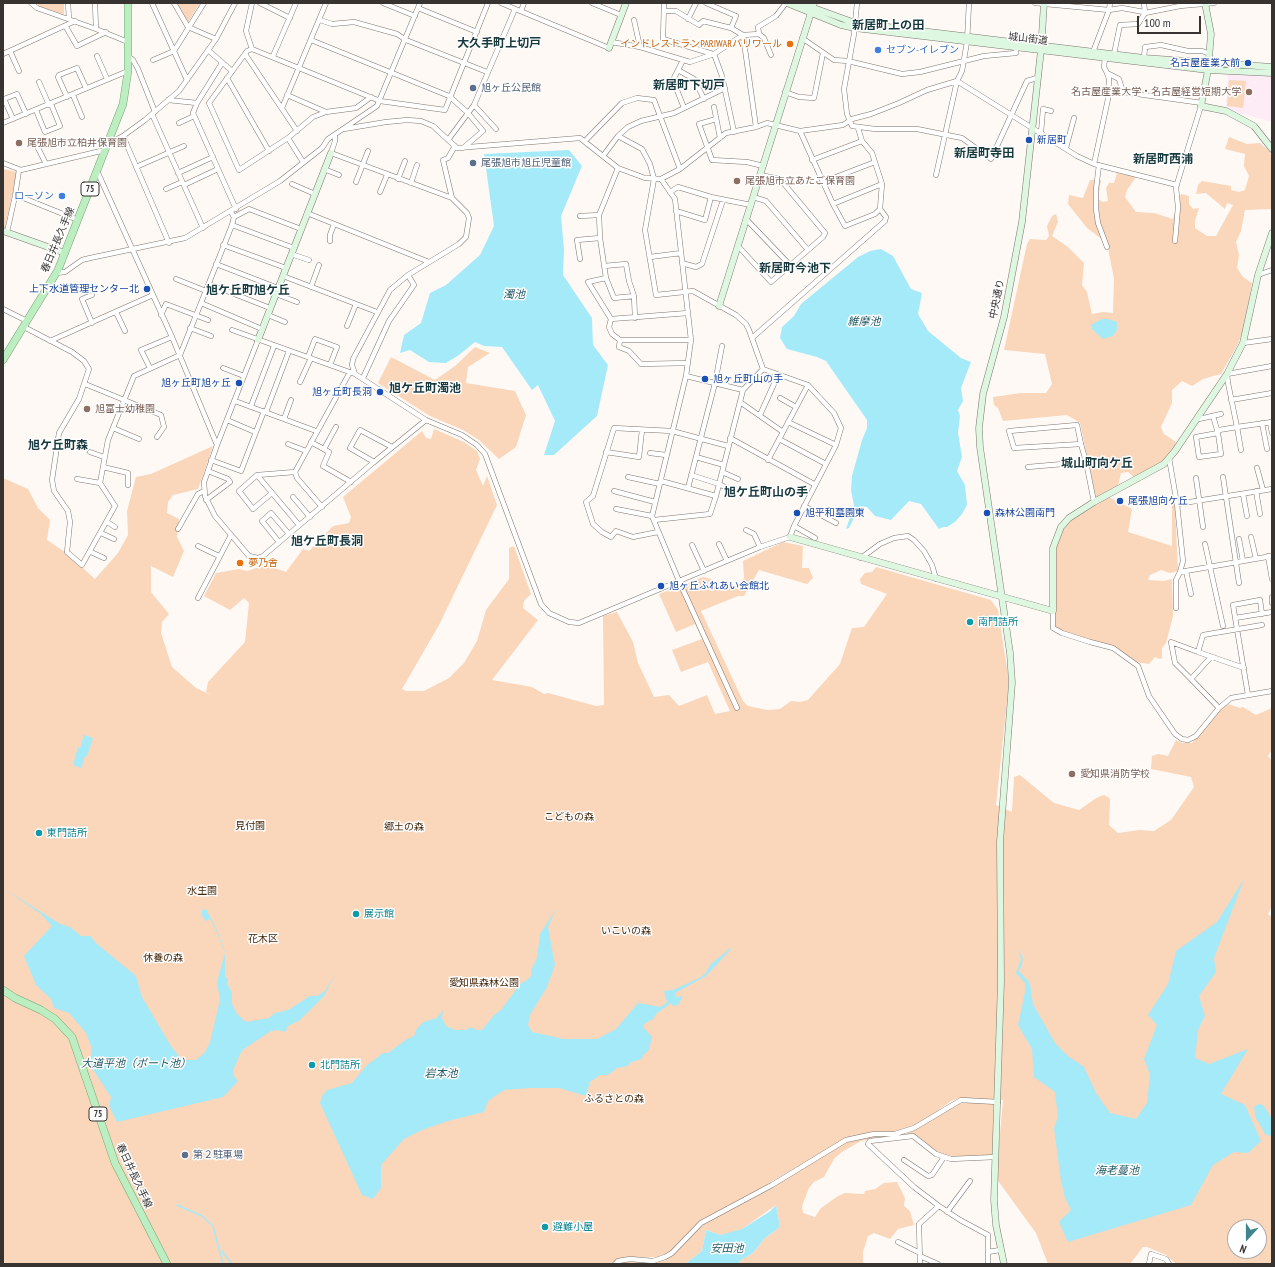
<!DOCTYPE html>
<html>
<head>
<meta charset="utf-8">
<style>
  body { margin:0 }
  #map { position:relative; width:1275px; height:1267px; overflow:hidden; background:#fff9f5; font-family:"PT Sans Narrow",sans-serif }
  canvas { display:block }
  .frame { position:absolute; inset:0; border:4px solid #373331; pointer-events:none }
  .north { position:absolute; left:1227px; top:1219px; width:40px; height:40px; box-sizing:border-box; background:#fff; border:1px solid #afadad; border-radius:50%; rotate:201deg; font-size:11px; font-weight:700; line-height:16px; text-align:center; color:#373331 }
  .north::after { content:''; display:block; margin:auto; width:14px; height:18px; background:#3f8590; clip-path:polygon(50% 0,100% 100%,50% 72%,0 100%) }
  .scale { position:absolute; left:1137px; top:16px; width:64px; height:18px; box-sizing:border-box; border:2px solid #373331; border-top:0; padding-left:5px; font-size:12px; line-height:14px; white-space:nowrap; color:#373331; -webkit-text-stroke:3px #fff; paint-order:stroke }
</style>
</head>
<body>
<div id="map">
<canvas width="1275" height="1267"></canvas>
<div class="frame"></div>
<div class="north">N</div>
<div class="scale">100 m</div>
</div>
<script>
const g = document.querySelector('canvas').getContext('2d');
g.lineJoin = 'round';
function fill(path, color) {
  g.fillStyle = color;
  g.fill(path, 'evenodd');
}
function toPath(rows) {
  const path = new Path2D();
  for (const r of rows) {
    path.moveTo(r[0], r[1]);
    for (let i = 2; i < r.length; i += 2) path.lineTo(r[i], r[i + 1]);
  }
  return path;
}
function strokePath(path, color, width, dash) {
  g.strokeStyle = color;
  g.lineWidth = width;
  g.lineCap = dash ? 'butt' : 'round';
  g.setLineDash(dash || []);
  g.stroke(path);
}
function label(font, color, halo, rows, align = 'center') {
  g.font = font + ' "PT Sans Narrow","Noto Sans JP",sans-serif';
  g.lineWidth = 3;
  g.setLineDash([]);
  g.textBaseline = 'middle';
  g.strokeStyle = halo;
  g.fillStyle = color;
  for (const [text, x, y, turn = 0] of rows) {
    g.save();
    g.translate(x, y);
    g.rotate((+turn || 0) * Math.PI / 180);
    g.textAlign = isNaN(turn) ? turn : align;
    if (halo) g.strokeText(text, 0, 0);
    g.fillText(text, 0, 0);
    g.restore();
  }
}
fill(toPath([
  [1228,72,1272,75,1272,122,1226,109]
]), '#fdebf5');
fill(toPath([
  [38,3,64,3,64,13,63,14,38,6],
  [177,3,200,3,188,22],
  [1229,80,1246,81,1243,108,1227,106],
  [1229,137,1247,144,1260,143,1269,151,1272,157,1272,209,1245,210,1241,231,1236,242,1239,255,1237,268,1243,277,1252,283,1245,324,1238,344,1221,374,1203,379,1192,386,1182,381,1172,390,1172,403,1161,427,1164,434,1176,442,1171,454,1162,463,1134,477,1128,472,1121,473,1118,486,1096,498,1080,423,1067,415,1003,421,998,408,994,405,993,397,1021,393,1046,393,1052,384,1045,354,1004,350,1027,244,1030,239,1046,240,1049,236,1047,226,1052,216,1056,214,1058,222,1052,236,1068,247,1084,263,1082,285,1087,292,1092,314,1103,312,1113,313,1114,279,1107,243,1087,228,1068,204,1069,195,1083,198,1090,180,1101,180,1098,199,1103,202,1108,201,1106,188,1109,183,1114,183,1117,173,1136,177,1127,190,1125,197,1136,212,1154,213,1173,219,1181,194,1189,196,1189,204,1193,209,1199,208,1195,221,1195,228,1207,236,1216,236,1233,205,1227,203,1225,209,1206,193,1196,194,1198,185,1202,181,1231,186,1231,190,1239,192,1245,190,1249,176,1244,166,1245,154,1225,149],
  [3,169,17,172,5,228,3,228],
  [475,347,490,353,468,367,466,383,515,391,526,415,516,447,499,459,479,440,463,430,430,416,378,383,391,357,435,380,455,366],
  [434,429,464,442,477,451,480,459,476,470,483,486,487,476,497,505,439,625,402,689,406,691,424,691,449,678,464,663,477,641,486,610,509,579,509,548,514,546,531,594,524,601,523,608,538,620,492,680,532,687,544,694,548,693,596,706,604,705,603,616,617,612,633,642,638,663,654,697,669,695,679,706,707,695,715,714,730,711,708,662,681,672,672,650,702,639,695,624,676,632,659,594,703,577,711,579,723,590,736,587,744,578,743,561,783,542,803,546,802,568,809,568,813,578,807,584,759,570,744,596,738,596,701,611,743,701,748,706,767,710,780,709,791,701,800,702,808,700,840,664,852,628,864,627,887,594,861,584,860,579,865,573,872,572,876,567,991,600,998,610,1009,682,996,805,1012,812,1014,777,1020,775,1054,803,1079,810,1098,797,1104,795,1108,797,1110,799,1109,825,1118,833,1140,830,1154,831,1171,820,1194,787,1191,777,1151,769,1152,756,1158,754,1168,756,1176,740,1182,743,1192,743,1220,709,1228,704,1240,708,1243,707,1256,715,1272,708,1272,750,1268,756,1272,761,1272,906,1268,914,1272,917,1272,1264,1176,1264,1166,1255,1147,1247,1143,1247,1130,1264,1048,1264,1036,1233,996,1178,1003,1100,959,1098,951,1101,922,1122,895,1133,846,1138,837,1143,737,1202,700,1221,671,1251,658,1257,622,1258,617,1259,611,1264,3,1264,3,478,28,489,38,508,50,520,47,540,65,552,95,579,118,553,128,535,127,511,136,477,151,474,213,446,198,489,173,495,168,502,167,513,179,519,177,537,184,551,173,577,151,566,151,592,169,614,162,622,161,633,172,667,196,688,211,695,206,692,208,682,245,642,249,603,244,598,230,610,204,596,216,573,239,569,247,571,266,565,286,572,303,549,309,551,333,526,349,523,351,517,343,497,422,431,426,438,431,439],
  [1235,1227,1259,1227,1259,1251,1235,1251],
  [1109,497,1132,509,1128,532,1172,546,1172,501,1175,504,1178,571,1170,573,1161,570,1150,575,1148,580,1164,581,1172,579,1173,616,1166,643,1162,648,1162,658,1160,659,1155,657,1149,664,1135,662,1113,647,1062,632,1054,627,1053,548,1062,528,1071,520],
  [966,1102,993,1103,993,1154,990,1156,956,1158,942,1155,916,1135,901,1136,919,1128,955,1105],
  [871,1136,888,1137,861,1141,842,1152,834,1159,824,1177,814,1182,809,1188,802,1206,803,1213,815,1217,821,1208,838,1196,845,1193,864,1194,865,1191,875,1189,884,1183,897,1182,905,1198,904,1206,910,1211,914,1225,898,1229,890,1239,874,1233,868,1236,863,1252,863,1264,738,1264,741,1260,753,1253,765,1238,780,1227,776,1205,742,1229,731,1233,720,1235,706,1230,702,1251,685,1264,618,1264,631,1261,662,1261,699,1228,719,1214,848,1141]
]), '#fad6ba');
fill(toPath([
  [569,150,582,166,561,216,564,250,563,275,592,318,593,345,608,365,597,416,554,455,544,455,555,421,538,385,532,390,502,347,484,346,475,342,459,355,446,363,429,362,410,350,400,353,404,335,421,323,430,293,446,285,480,255,494,226,484,154],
  [881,249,893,256,911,289,922,293,918,314,928,331,961,358,971,362,961,388,963,401,958,410,960,416,958,433,962,457,957,471,965,485,967,505,962,514,955,522,947,527,943,527,939,529,921,504,909,501,891,520,875,516,867,507,860,506,849,528,846,529,854,506,851,490,852,476,862,440,867,428,867,420,826,361,817,357,787,349,780,338,782,327,794,316,801,304,858,257,870,251],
  [1102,319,1108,319,1117,322,1117,330,1113,336,1103,339,1092,329,1091,325],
  [84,735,93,738,87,756,85,756,81,768,73,765,78,747,80,748],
  [1244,879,1214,958,1216,972,1199,996,1205,1016,1198,1030,1195,1058,1209,1064,1248,1049,1221,1094,1245,1105,1261,1141,1248,1153,1234,1152,1213,1165,1191,1205,1068,1242,1059,1222,1071,1210,1065,1198,1061,1181,1054,1128,1058,1117,1055,1092,1034,1077,1032,1049,1018,1025,1025,992,1025,983,1016,973,1021,959,1018,950,1023,958,1022,964,1019,971,1030,983,1033,1004,1055,1043,1068,1056,1084,1067,1096,1093,1110,1113,1136,1119,1147,1103,1150,1074,1144,1059,1157,1025,1148,1015,1168,984,1176,951,1217,922],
  [3,888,60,924,70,927,81,936,90,936,97,944,136,976,142,997,171,1046,182,1060,196,1060,205,1052,210,1042,220,1000,217,982,225,953,216,930,210,919,206,921,202,916,202,910,206,909,217,930,225,952,225,976,228,979,227,983,232,993,232,1004,237,1014,246,1022,269,1018,275,1013,288,1010,310,996,317,996,325,991,336,973,324,996,300,1020,288,1026,285,1032,279,1030,271,1031,244,1049,240,1054,233,1071,234,1076,238,1081,223,1097,117,1122,109,1106,111,1097,92,1068,91,1046,86,1033,69,1013,54,1008,51,999,36,985,24,956,52,926,41,914],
  [556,909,548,927,555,965,547,987,530,1015,528,1025,532,1032,541,1034,563,1039,597,1039,616,1029,638,1003,661,1007,667,1002,664,991,673,990,699,978,705,974,711,964,727,951,729,948,731,949,706,976,675,993,676,997,683,996,678,1005,673,1006,671,1003,656,1014,653,1019,644,1024,644,1028,652,1037,649,1050,643,1055,642,1059,631,1062,628,1066,617,1068,608,1075,600,1075,590,1082,586,1096,559,1088,530,1088,504,1090,488,1101,484,1112,448,1121,422,1130,404,1139,381,1165,381,1188,373,1199,362,1195,320,1103,322,1096,327,1090,352,1083,366,1066,383,1053,388,1053,407,1039,414,1036,416,1030,423,1022,437,1018,443,1010,442,1018,446,1026,455,1030,466,1030,471,1027,476,1030,482,1030,494,1015,501,1010,520,984,527,980,531,976,531,970,537,958,540,934],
  [1259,1104,1263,1105,1270,1115,1272,1122,1271,1136,1265,1134,1256,1118,1254,1107],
  [776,1205,780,1227,765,1238,753,1253,741,1260,738,1264,685,1264,702,1251,706,1230,720,1235,742,1229,769,1212]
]), '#a5eaf9');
strokePath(toPath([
  [177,1205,202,1216,213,1226,223,1264],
  [222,1251,232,1264]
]), '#a5eaf9', 1.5);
const street = toPath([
  [31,3,37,8,96,29,128,42],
  [68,3,69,19],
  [95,3,96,29],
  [152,3,187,80],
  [174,3,188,27,216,39],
  [252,3,246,31,252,49,380,101,445,110,488,3],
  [260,3,290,18],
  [383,3,415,16],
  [501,3,609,48],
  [592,3,621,15],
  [664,3,663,39,713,54],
  [706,3,736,16,731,28],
  [857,3,854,34,844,89,847,114,852,126,875,129,917,129,962,138,991,159,1027,81,1037,78],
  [1035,3,1109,10,1122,8,1144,12],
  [1144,3,1145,13],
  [418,8,477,32],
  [521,11,524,3],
  [665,11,676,11,699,25,703,21,731,28,743,35,756,127],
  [688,19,696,3],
  [320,20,332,24,354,22,397,34,406,40,487,72],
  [634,20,640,47],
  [66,27,77,46,106,32],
  [759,34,764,38,771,55],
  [802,38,834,60,848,61,902,74,920,72,984,56,1016,53,1016,48],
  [311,40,449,96,467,112,483,131,463,148],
  [611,42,640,47,690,62,714,54,743,35,759,34,758,27,776,16,786,3],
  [252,49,247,51,209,103,239,170,288,138,313,117,326,112,356,108,371,97],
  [208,50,232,71],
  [10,51,19,71],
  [1093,52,1109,10,1110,3],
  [3,54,75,21],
  [245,54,297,131],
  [714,54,722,76,734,132],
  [1114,54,1120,25,1138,24,1145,13,1180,6,1214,3],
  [97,56,107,79],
  [128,56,133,60,138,69,155,112],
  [273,56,296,3],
  [1105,58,1104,67,1107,73,1119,79,1123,92,1202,103],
  [1144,58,1145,47,1161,45,1188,51,1202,51,1210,54],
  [153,60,174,51,204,3],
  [683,60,673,80,684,108],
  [222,63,197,103,193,113,236,209],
  [678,70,694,79,704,99],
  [227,78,269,151],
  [39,82,49,105],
  [785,92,799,97,814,98,823,53],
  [73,95,82,117],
  [287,95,326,112],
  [67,97,58,77,59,75,77,68,86,88],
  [168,100,197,103],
  [474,105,496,129],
  [714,107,720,138],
  [282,108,326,3],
  [36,110,45,132,60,126,51,104],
  [152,114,203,228],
  [13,119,4,99,17,94,26,114],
  [716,119,699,124,712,160,747,162,763,166],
  [3,123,128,71],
  [179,123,194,116],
  [344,129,386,122,407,120,421,121,433,126,457,148,580,138,618,168,645,178,661,179,680,169,726,133,756,127,767,123,800,131,843,125,852,119,871,114,899,103,927,90,957,81,1077,156,1094,164,1177,185],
  [800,131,833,204,845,226,875,214,880,209,882,184,872,153,862,141,858,128],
  [1041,133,1043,109,1051,111],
  [335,135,335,141,331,153,452,198,467,213,469,218,466,237,459,244,408,275,390,290,353,359,352,365,355,374],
  [123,136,169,243],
  [618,136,642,149,650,164,654,179,645,230,656,295,693,291,736,315,746,324,749,330,763,369],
  [288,138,303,162],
  [448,140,474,105,515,9],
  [108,141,114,141,123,136,145,120,179,91,216,39,235,3],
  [585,141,622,103,637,98,654,100,680,169],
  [37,146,46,164],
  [1066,148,1074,118],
  [603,156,618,136,628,127,641,121,674,113,725,88],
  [812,160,862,141],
  [3,163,21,170,105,150],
  [1094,164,1108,99,1109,79,1107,73],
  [1099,165,1096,189,1096,209,1098,223,1107,247],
  [136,167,184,146],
  [618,168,599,215,600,238,606,278,614,298,634,296],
  [324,169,339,175],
  [97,171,172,337,217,445],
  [178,173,213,157],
  [936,175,957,81,962,71,967,42,969,3],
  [398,179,405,161],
  [661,179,675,199,691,340,686,376,652,516,679,581,737,708],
  [356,182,368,151],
  [823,182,875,162],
  [411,183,417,165],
  [292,184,315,194],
  [184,185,218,169],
  [166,189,182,182],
  [380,192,387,175],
  [670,192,678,187,711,197,751,205],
  [16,195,78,220],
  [753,197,766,201,808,250],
  [452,198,443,160,448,158,455,146],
  [833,204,882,184],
  [676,211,705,220,711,197],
  [231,212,234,217,232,225,201,303,262,329],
  [307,213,429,262],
  [580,216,599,215],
  [234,217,249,209,301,229],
  [746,219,790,265],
  [232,225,294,248],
  [7,232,15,196,19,170],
  [330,241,330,235,334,224],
  [1175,241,1178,207,1176,187,1201,106],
  [223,245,286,268],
  [738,246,771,282,823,237,825,233,780,179,760,175],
  [291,254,309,260],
  [650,257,681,253],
  [580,259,577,240,600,238],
  [682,263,696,267,702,264,723,200],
  [216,264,278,288],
  [604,266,626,264,629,281,634,296,635,318],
  [56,273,65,272,82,260,90,258,185,238,280,181,322,148,328,139,377,106,420,3],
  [1258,275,1272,270],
  [283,276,377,312],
  [606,278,588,282,611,319,609,327,612,334,620,340],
  [176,279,206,291],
  [209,284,270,308],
  [311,287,319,265],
  [276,294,297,302],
  [3,309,27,321],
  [116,312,125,331],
  [161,315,166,304,208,320],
  [268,315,285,322],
  [611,319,688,313],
  [92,323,82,299,92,295],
  [347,326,356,304],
  [24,327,72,352,84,361,89,369,79,399,59,433,52,480,54,491,68,511,70,522,67,552,82,565,115,506,100,483,108,440,134,376,180,355,201,303],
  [190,328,211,336],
  [232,330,355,374,426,420,462,435,477,445,485,454,541,604,549,613,569,622,579,623,760,547,790,537,794,526,836,445,841,428,834,413,808,385,763,369],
  [752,338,885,221,886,217,880,209],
  [258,340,217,445,204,482,205,496,215,516,249,556,258,558,263,556,374,462,426,420],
  [50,341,153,295],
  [1243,343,1272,339],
  [308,357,315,339,337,347,330,365],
  [688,363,641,364,629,351,619,347,620,340,691,340],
  [1272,366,1227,374,1228,383,1237,427,1272,422],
  [150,368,141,350,172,337],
  [223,368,244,376],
  [686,376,743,390],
  [363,378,389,321,414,285,408,275],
  [300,382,311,358],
  [85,384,161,415,164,427,157,437],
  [780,398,796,407],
  [1231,400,1272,393],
  [235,401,316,431],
  [740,402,783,432],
  [251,406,274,346],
  [266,412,289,351],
  [760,415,778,375],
  [1213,416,1218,433,1221,454,1199,457,1196,437,1218,433,1219,430,1237,427,1241,450],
  [1198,417,1199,419,1221,414],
  [284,419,291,400],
  [227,420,255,432],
  [788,422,836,445],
  [1270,422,1272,433],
  [1262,423,1267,449],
  [113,428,139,439],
  [730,438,814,484],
  [779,439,826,464],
  [311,442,329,452,323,466,351,482],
  [288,444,306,451],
  [1081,444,1014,448,1009,431,1077,425,1081,444,1086,462,1094,502],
  [324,449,336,427],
  [90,452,104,457],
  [606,452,639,457,642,430],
  [650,453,666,455],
  [696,457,724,465],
  [1169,458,1177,504,1272,489],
  [211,460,241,471,264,411],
  [768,460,808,385],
  [374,462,350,448,360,430,392,447],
  [103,467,128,473,128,485],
  [1028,467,1086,462],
  [1257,468,1263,490],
  [295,472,257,475,299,525],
  [722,472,738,479],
  [257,475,239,491,253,509,272,493],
  [691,475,719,484,731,490],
  [628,477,660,484],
  [1223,477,1239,583],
  [1196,478,1203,527],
  [77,479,100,483],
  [661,481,716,496,743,390,763,369],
  [688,488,715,383,722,346],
  [614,491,655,502],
  [1256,491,1260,514],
  [1243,494,1247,516],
  [293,497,310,517],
  [206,500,230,482,228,479,208,471],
  [804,506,836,523],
  [322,507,297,478,295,472,350,372],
  [616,509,652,516],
  [654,520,710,514,716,496],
  [107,522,115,527],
  [794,526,815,538],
  [178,529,198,494,204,491],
  [746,530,754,534,760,547],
  [658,532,633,537,616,531,611,537,602,532,593,524,586,502,593,496,614,428,672,431,728,446],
  [101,533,114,539],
  [1251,537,1256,559],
  [1239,539,1243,561],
  [279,542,262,521,271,513,289,534],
  [719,544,727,561],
  [1205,544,1223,626],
  [692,545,704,571],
  [198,546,219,556],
  [91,552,104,558],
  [1268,556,1272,579],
  [861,558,880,544,894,538,908,536,914,540,924,551,932,565,936,579],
  [1186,571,1191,594],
  [1180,572,1272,556],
  [1272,597,1272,603],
  [198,598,231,535],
  [1176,608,1176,580,1180,572,1183,561,1177,504],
  [1053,611,1053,628,1062,633,1090,642,1113,648,1138,666,1149,696,1175,734,1182,739,1188,740,1196,736,1219,708,1231,698,1272,691],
  [1235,618,1272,612],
  [1198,652,1171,642,1175,663,1191,679,1211,657],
  [1244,668,1198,652,1203,635,1262,625],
  [1191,679,1219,708],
  [1248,695,1233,605,1260,600,1262,614],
  [904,1160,928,1176,932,1175,944,1157],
  [947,1212,970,1181],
  [898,1242,920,1253],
  [988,1252,988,1235,960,1220,939,1206,914,1187,868,1144,870,1141,879,1140,913,1136,936,1154,951,1159,996,1157],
  [920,1256,938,1264],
  [615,1264,618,1261,630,1259,653,1261,665,1257,672,1253,701,1223,772,1185,846,1140,874,1134,895,1134,914,1128,961,1100,998,1102],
  [920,1264,919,1224,939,1206],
  [988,1264,988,1252,1000,1250],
  [1149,1264,1151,1254,1166,1259,1169,1264]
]);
const secondary = toPath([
  [787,3,841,25,855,28,1208,70,1272,73],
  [800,3,855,23,1144,58,1272,67],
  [1205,3,1211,34,1208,70,1201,106,1226,111,1254,126,1272,149],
  [609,48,626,3],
  [3,231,65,253],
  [719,306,814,3],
  [258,340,331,153],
  [790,537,1053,611,1053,548,1061,527,1069,518,1094,502,1164,464,1175,451,1227,374,1243,343,1258,275,1272,233],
  [1004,1264,996,1225,994,1200,1001,981,1000,842,1012,683,1010,653,980,447,979,428,983,394,1004,317,1022,222,1041,50,1044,3]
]);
const primary = toPath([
  [3,360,58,270,123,104,128,71,128,3],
  [3,990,15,998,41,1010,55,1019,72,1037,115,1163,167,1264]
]);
strokePath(street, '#7e7670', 5.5);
strokePath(secondary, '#7e7670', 7);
strokePath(primary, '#70a574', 8);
strokePath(street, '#fff', 4.5);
strokePath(secondary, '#ddf7e0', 6);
strokePath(primary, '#bceec1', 7);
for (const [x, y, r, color] of [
  [790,44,4,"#e8710a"],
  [878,50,4,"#3f7fe0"],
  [1248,63,4,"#1a4fb4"],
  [473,88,4,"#5c6f8a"],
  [1249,92,4,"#8d6e63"],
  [1029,140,4,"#1a4fb4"],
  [19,143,4,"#8d6e63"],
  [473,163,4,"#5c6f8a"],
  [737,181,4,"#8d6e63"],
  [62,196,4,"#3f7fe0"],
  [147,289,4,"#1a4fb4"],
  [705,379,4,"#1a4fb4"],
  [239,383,4,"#1a4fb4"],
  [380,392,4,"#1a4fb4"],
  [87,409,4,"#8d6e63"],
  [1120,501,4,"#1a4fb4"],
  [797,513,4,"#1a4fb4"],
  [987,513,4,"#1a4fb4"],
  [240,563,4,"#e8710a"],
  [661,586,4,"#1a4fb4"],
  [970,622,4,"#0f9aa8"],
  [1072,774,4,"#8d6e63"],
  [39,833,4,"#0f9aa8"],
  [356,914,4,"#0f9aa8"],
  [312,1065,4,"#0f9aa8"],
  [185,1155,4,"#5c6f8a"],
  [545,1227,4,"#0f9aa8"]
]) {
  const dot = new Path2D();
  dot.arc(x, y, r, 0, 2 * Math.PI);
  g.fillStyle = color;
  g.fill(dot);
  strokePath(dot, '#fff', 1.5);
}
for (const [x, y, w] of [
  [90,189,18],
  [98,1114,18]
]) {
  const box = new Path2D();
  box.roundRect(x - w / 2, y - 7, w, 14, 3);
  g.fillStyle = '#fff';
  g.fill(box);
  strokePath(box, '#373331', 1);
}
label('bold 9px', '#373331', null, [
  ["75",90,189],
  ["75",98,1114]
]);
label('10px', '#373331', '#fff', [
  ["城山街道",1028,39,7],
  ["春日井長久手線",58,240,-67],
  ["中央通り",997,299,-78],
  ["春日井長久手線",134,1176,65]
]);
label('10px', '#c56008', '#fff', [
  ["インドレストランPARIWARパリワール",782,44],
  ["夢乃舎",248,563,"left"]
], 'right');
label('10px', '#366cbe', '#fff', [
  ["セブン-イレブン",886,50],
  ["ローソン",54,196,"right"]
], 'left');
label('10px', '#164399', '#fff', [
  ["名古屋産業大前",1240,63,"right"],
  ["新居町",1037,140],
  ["上下水道管理センター北",139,289,"right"],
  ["旭ヶ丘町山の手",713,379],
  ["旭ヶ丘町旭ヶ丘",231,383,"right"],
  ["旭ヶ丘町長洞",372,392,"right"],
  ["尾張旭向ケ丘",1128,501],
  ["旭平和墓園東",805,513],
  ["森林公園南門",995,513],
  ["旭ヶ丘ふれあい会館北",669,586]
], 'left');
label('10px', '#4e5e75', '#fff', [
  ["旭ヶ丘公民館",481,88],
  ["尾張旭市旭丘児童館",481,163],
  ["第２駐車場",193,1155]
], 'left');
label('10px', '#785e54', '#fff', [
  ["名古屋産業大学・名古屋経営短期大学",1241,92,"right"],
  ["尾張旭市立柏井保育園",27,143],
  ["尾張旭市立あたご保育園",745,181],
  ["旭富士幼稚園",95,409],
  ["愛知県消防学校",1080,774]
], 'left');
label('10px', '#0d838f', '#fff', [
  ["南門詰所",978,622],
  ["東門詰所",47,833],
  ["展示館",364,914],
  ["北門詰所",320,1065],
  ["避難小屋",553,1227]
], 'left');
label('10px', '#44270a', '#fff', [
  ["こどもの森",569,817],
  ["見付園",250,826],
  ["郷土の森",404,827],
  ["水生園",202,891],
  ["いこいの森",626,931],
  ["花木区",263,939],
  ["休養の森",163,958],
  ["愛知県森林公園",484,983],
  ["ふるさとの森",614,1099]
]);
label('italic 11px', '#235a65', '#fff', [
  ["濁池",514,295],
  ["維摩池",864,322],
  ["大道平池（ボート池）",136,1064],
  ["岩本池",441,1074],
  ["海老蔓池",1117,1171],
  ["安田池",727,1249]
]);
label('bold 12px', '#183a3f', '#fff', [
  ["新居町上の田",888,26],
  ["大久手町上切戸",499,44],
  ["新居町下切戸",689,86],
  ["新居町寺田",984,154],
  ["新居町西浦",1163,160],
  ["新居町今池下",795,269],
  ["旭ケ丘町旭ケ丘",248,291],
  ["旭ケ丘町濁池",425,389],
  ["旭ケ丘町森",58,446],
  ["城山町向ケ丘",1097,464],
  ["旭ケ丘町山の手",766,493],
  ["旭ケ丘町長洞",327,542]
]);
</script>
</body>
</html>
